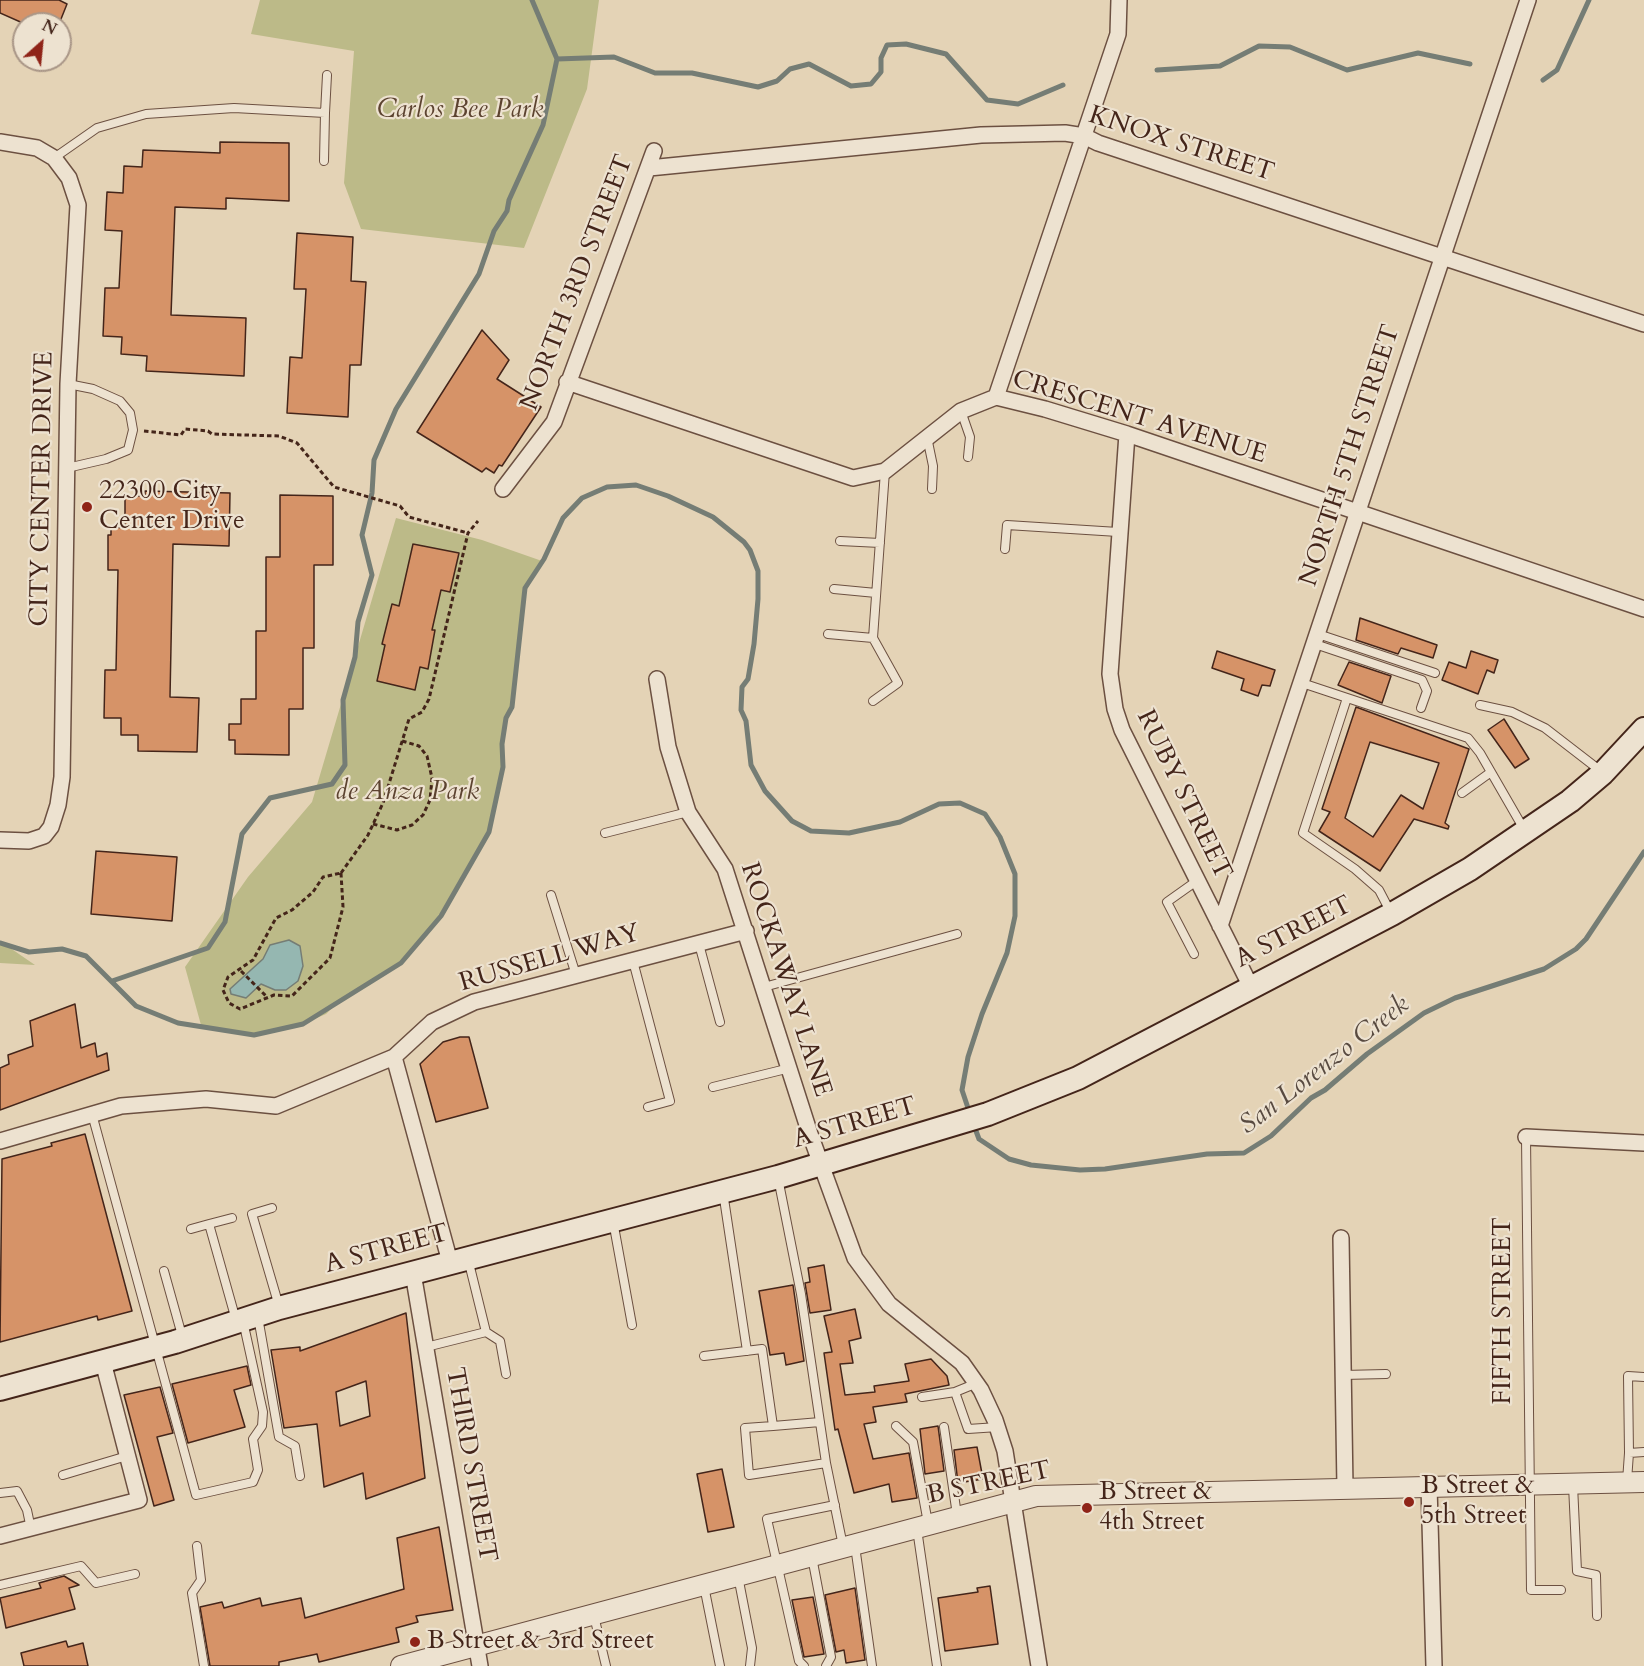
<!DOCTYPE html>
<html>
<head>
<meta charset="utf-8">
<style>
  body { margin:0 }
  #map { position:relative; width:1644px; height:1666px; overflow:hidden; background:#e4d3b6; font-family:Cardo,serif }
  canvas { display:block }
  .north { position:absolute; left:12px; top:12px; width:60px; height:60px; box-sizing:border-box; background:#ede2d0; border:2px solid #a99687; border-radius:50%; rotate:27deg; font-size:16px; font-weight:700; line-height:24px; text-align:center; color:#44251a }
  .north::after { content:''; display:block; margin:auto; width:21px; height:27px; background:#8f2418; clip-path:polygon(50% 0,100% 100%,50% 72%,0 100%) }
</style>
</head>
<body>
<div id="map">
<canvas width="1644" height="1666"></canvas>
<div class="north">N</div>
</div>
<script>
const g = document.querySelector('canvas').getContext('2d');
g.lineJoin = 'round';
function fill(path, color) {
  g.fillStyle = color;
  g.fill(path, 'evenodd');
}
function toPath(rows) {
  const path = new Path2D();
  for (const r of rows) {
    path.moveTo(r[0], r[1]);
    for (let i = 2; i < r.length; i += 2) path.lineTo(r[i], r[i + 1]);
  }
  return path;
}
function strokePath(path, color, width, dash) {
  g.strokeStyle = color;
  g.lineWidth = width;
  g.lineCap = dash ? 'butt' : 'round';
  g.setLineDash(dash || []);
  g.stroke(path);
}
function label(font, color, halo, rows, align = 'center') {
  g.font = font + ' Cardo,serif';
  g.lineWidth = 4.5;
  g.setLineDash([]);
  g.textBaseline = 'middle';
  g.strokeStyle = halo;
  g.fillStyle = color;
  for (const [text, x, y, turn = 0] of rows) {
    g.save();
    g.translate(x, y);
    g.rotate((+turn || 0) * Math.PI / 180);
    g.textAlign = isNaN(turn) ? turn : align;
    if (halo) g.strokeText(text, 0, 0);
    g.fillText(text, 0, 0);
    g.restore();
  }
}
fill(toPath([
  [260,0,599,0,587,89,524,248,361,229,344,183,354,51,251,34],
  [396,518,482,540,542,561,523,597,512,707,506,718,502,744,503,767,489,832,440,916,401,963,335,1005,326,1014,303,1024,254,1035,201,1025,185,967,248,877,312,802],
  [0,941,35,965,0,963]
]), '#bcba88');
const water = toPath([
  [289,940,300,946,303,966,298,981,286,990,275,990,261,984,246,998,231,994,230,989,263,959,270,945,289,940]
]);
fill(water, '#95b7b1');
strokePath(water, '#757d75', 1.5);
strokePath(toPath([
  [532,0,557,59],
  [557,59,614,57,655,73,692,73,758,87,777,81,790,69,809,64,851,86,871,84,881,72,881,58,887,45,906,44,946,54,987,100,1018,104,1063,85],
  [1157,70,1220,66,1259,46,1290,47,1347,70,1418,53,1470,64],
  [1543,80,1557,70,1589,0],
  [0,943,29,952,62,949,86,956,136,1006,178,1023,254,1035,303,1024,401,963,441,916,489,832,503,767,502,744,506,718,512,707,525,588,544,559,563,518,582,498,607,487,636,485,668,496,713,517,744,542,750,550,758,571,758,599,754,644,748,679,742,687,741,710,746,721,751,765,765,791,792,821,811,831,849,833,900,822,939,804,960,803,985,814,1000,837,1015,874,1015,916,1007,953,982,1014,968,1057,962,1090,970,1114],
  [112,981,208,948,225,922,242,834,270,798,332,784,345,765,343,700,355,657,358,622,372,575,362,535,372,493,374,460,396,409,479,274,494,231,507,211,509,200,543,125,557,59],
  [973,1123,979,1139,1009,1159,1031,1165,1080,1170,1105,1169,1207,1154,1244,1153,1271,1136,1311,1098,1325,1090,1367,1054,1424,1013,1455,998,1544,969,1576,949,1586,939,1644,852]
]), '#757d75', 5);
const building = toPath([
  [0,0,59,0,67,4,59,24,25,24,0,13,0,0],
  [220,142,289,143,289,201,226,198,226,209,175,207,171,315,246,318,244,376,146,371,147,356,121,354,122,337,103,336,105,288,119,288,122,231,105,230,107,192,123,193,124,166,142,167,143,150,220,153,220,142],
  [297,233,353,237,351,281,366,282,361,365,350,365,348,417,287,413,290,357,302,358,306,289,294,289,297,233],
  [482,330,509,360,497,379,541,407,502,466,499,465,494,473,486,468,482,472,417,432,482,330],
  [145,491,230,493,229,546,173,544,170,697,199,698,197,752,138,751,138,735,121,735,121,718,104,718,105,670,116,670,118,570,108,570,108,535,111,535,111,527,125,528,125,496,145,496,145,491],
  [280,495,333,496,333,565,314,565,314,648,303,648,303,709,289,709,289,755,235,754,235,740,229,740,229,724,241,724,241,699,256,699,256,631,266,631,266,557,280,557,280,495],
  [413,544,459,553,450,592,441,590,432,630,435,630,428,669,420,667,415,690,377,681,385,645,382,644,392,604,399,606,413,544],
  [1360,618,1437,645,1433,658,1401,648,1398,654,1356,640,1360,618],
  [1217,651,1275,670,1270,686,1262,685,1258,696,1241,690,1244,679,1212,668,1217,651],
  [1471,651,1498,660,1494,673,1487,670,1478,694,1442,680,1449,662,1466,668,1471,651],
  [1349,662,1391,676,1382,703,1338,685,1349,662],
  [1356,707,1469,749,1445,823,1449,826,1448,829,1414,819,1380,871,1319,831,1330,812,1322,809,1356,707],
  [1370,742,1439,763,1423,809,1401,795,1373,837,1345,818,1370,742],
  [1504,719,1529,759,1515,768,1488,730,1504,719],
  [96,851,177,857,172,921,91,914,96,851],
  [75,1004,81,1048,95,1043,97,1057,107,1053,109,1070,0,1110,0,1068,9,1064,8,1055,33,1046,30,1021,75,1004],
  [460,1037,469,1037,488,1108,436,1122,420,1064,443,1042,460,1037],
  [85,1134,132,1311,98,1320,97,1316,0,1342,2,1159,52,1146,51,1143,85,1134],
  [824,1265,831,1310,810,1313,805,1283,810,1282,808,1268,824,1265],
  [793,1285,804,1361,786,1365,784,1353,770,1355,759,1291,793,1285],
  [855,1309,861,1338,849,1341,853,1363,840,1364,845,1395,875,1392,874,1386,909,1381,905,1364,931,1359,947,1376,949,1385,905,1394,907,1402,873,1407,876,1422,864,1424,873,1459,909,1453,917,1498,892,1502,889,1484,854,1493,838,1429,835,1430,824,1353,832,1352,824,1316,855,1309],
  [406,1313,425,1478,366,1499,363,1473,324,1487,317,1424,284,1428,271,1350,300,1347,300,1351,406,1313],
  [366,1381,370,1416,340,1426,336,1392,366,1381],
  [247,1366,251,1385,234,1390,245,1427,188,1443,172,1384,247,1366],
  [160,1387,173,1433,157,1437,174,1500,154,1506,124,1395,160,1387],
  [938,1426,944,1471,925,1474,920,1429,938,1426],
  [977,1447,983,1479,958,1483,954,1450,977,1447],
  [722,1469,734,1527,708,1532,697,1474,722,1469],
  [439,1527,453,1610,416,1616,418,1622,396,1628,399,1642,319,1662,317,1654,279,1662,279,1666,210,1666,200,1607,222,1602,224,1608,260,1598,262,1606,301,1598,305,1618,404,1589,397,1538,439,1527],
  [64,1576,79,1585,69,1588,75,1609,6,1628,0,1598,41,1588,39,1583,64,1576],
  [990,1586,998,1644,945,1651,938,1598,978,1592,977,1588,990,1586],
  [855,1588,865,1660,846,1663,844,1650,836,1652,825,1595,855,1588],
  [813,1597,824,1654,804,1657,792,1600,813,1597],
  [66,1641,68,1647,83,1643,88,1666,24,1666,21,1653,66,1641]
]);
fill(building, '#d69368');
strokePath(building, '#44251a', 1.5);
const service = toPath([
  [54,158,97,128,146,114,234,108,325,113,327,75],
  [324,161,325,113],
  [961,411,970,437,968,457],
  [927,437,933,466,932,489],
  [67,468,106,459,128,450,133,430,130,413,120,401,93,389,68,384],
  [840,541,880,543],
  [1005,549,1007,525,1118,532],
  [834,589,876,593],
  [828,634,873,638],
  [1318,634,1435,673],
  [1315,644,1422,680,1427,691,1421,708],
  [1302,683,1468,738,1480,753,1525,831],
  [1347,698,1303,833,1355,869,1379,890,1391,913],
  [873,701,898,683,873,638,885,471],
  [1480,705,1512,712,1545,728,1602,772],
  [1462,793,1491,772],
  [605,833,688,812],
  [551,895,576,975],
  [699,944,720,1022],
  [1194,954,1167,902,1198,880],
  [633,961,670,1101,648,1107],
  [764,987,957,934],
  [713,1087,790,1068],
  [92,1114,196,1495,253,1482,258,1470,253,1439,262,1426,263,1412,243,1321],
  [1526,1137,1531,1590,1561,1590],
  [778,1178,801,1294,826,1463],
  [723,1192,747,1351],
  [272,1208,252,1214,279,1306],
  [232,1218,209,1224,236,1320],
  [613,1221,632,1325],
  [191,1229,209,1224],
  [468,1259,486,1332,500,1341,506,1374],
  [164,1271,183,1339],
  [258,1317,279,1437,295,1446,300,1476],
  [426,1347,486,1332],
  [704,1356,762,1349,773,1426,745,1428,749,1475,826,1463,843,1546],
  [1343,1375,1386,1374],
  [1644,1377,1628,1376,1629,1453,1644,1452],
  [955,1392,977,1383],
  [922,1397,955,1392,968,1429,998,1427],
  [773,1426,820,1422],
  [896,1426,913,1442,928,1523],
  [944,1427,957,1515],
  [63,1475,127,1456],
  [1627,1481,1629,1453],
  [1573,1485,1577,1571,1596,1575,1597,1616],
  [0,1493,17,1491,27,1510,31,1529],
  [917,1529,937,1666],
  [197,1546,201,1580,192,1593,204,1666],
  [855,1546,872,1666],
  [812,1557,831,1657,826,1666],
  [738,1576,752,1648,750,1666],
  [0,1585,81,1566,96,1583,135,1574],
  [704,1586,720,1666],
  [594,1616,606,1666],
  [804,1666,799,1661,767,1519,835,1505]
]);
const minor = toPath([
  [0,142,37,148,54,158,69,178,78,205,68,384,62,777,58,805,51,827,44,836,29,841,0,840],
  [649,168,981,135,1065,133,1084,136,1098,143,1644,324],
  [567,382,853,478,885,471,961,411,996,397,1045,409,1127,434,1644,609],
  [996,397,1118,34,1119,0],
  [1127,434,1110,674,1115,709,1122,730,1251,987],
  [503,489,554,422,654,151],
  [657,679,668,747,688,812,725,869,810,1134,855,1258,889,1304,962,1363,981,1390,995,1420,1005,1451,1039,1666],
  [1220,926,1528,0],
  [394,1057,450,1262],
  [1526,1137,1644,1143],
  [0,1141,121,1106,206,1099,276,1106,394,1057,432,1022,474,1002,746,931],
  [1341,1238,1345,1488],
  [413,1273,480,1666],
  [1429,1486,1434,1666],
  [0,1536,139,1500,103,1362]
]);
const tertiary = toPath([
  [401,1666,1036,1496,1644,1482]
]);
const secondary = toPath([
  [0,1389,175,1342,279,1308,778,1177,988,1114,1078,1078,1392,914,1470,869,1570,801,1603,773,1644,729]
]);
strokePath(service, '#6c5041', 10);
strokePath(minor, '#6c5041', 18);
strokePath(tertiary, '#6c5041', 22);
strokePath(secondary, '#44251a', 26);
strokePath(toPath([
  [144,431,181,435,185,429,208,431,212,434,279,436,297,443,334,487,400,506,409,517,468,533],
  [373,824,397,830,412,825,423,815,430,800,432,778,427,756,419,746,402,741],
  [341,873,343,907,330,958,292,996,274,995,240,1009,229,1003,223,990,228,977,253,960,276,918,292,910,313,892,323,877,341,873],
  [341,873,368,835,383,803,409,719,422,712,429,699,468,533,478,521],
  [241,971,267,997]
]), '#44251a', 3, [4.5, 3]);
strokePath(service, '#ede2d0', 8);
strokePath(minor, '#ede2d0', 15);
strokePath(tertiary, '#ede2d0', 20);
strokePath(secondary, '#ede2d0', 22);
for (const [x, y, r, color] of [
  [87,507,6,"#8f2418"],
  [1409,1502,6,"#8f2418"],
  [1087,1508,6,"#8f2418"],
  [415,1642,6,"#8f2418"]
]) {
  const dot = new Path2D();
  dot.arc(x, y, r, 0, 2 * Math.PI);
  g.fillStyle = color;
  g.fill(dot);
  strokePath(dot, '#ede2d0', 2);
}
label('italic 26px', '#5c4330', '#ede2d0', [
  ["Carlos Bee Park",460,111],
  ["de Anza Park",407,793]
]);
label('26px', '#44251a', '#ede2d0', [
  ["KNOX STREET",1181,145,18],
  ["NORTH 3RD STREET",578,283,-69],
  ["CRESCENT AVENUE",1139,418,17],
  ["NORTH 5TH STREET",1351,456,-72],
  ["CITY CENTER DRIVE",43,489,-89],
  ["RUBY STREET",1183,795,64],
  ["A STREET",1294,933,-27],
  ["RUSSELL WAY",550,959,-16],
  ["ROCKAWAY LANE",785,980,72],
  ["A STREET",855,1124,-16],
  ["A STREET",387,1250,-15],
  ["FIFTH STREET",1504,1311,-90],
  ["THIRD STREET",470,1465,80],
  ["B STREET",989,1484,-12]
]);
label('26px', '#44251a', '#ede2d0', [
  ["22300 City",99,492],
  ["Center Drive",99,522],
  ["B Street &",1421,1487],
  ["5th Street",1421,1517],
  ["B Street &",1099,1493],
  ["4th Street",1099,1523],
  ["B Street & 3rd Street",427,1642]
], 'left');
label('italic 27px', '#584a40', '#ede2d0', [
  ["San Lorenzo Creek",1325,1066,-38]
]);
</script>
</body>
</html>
